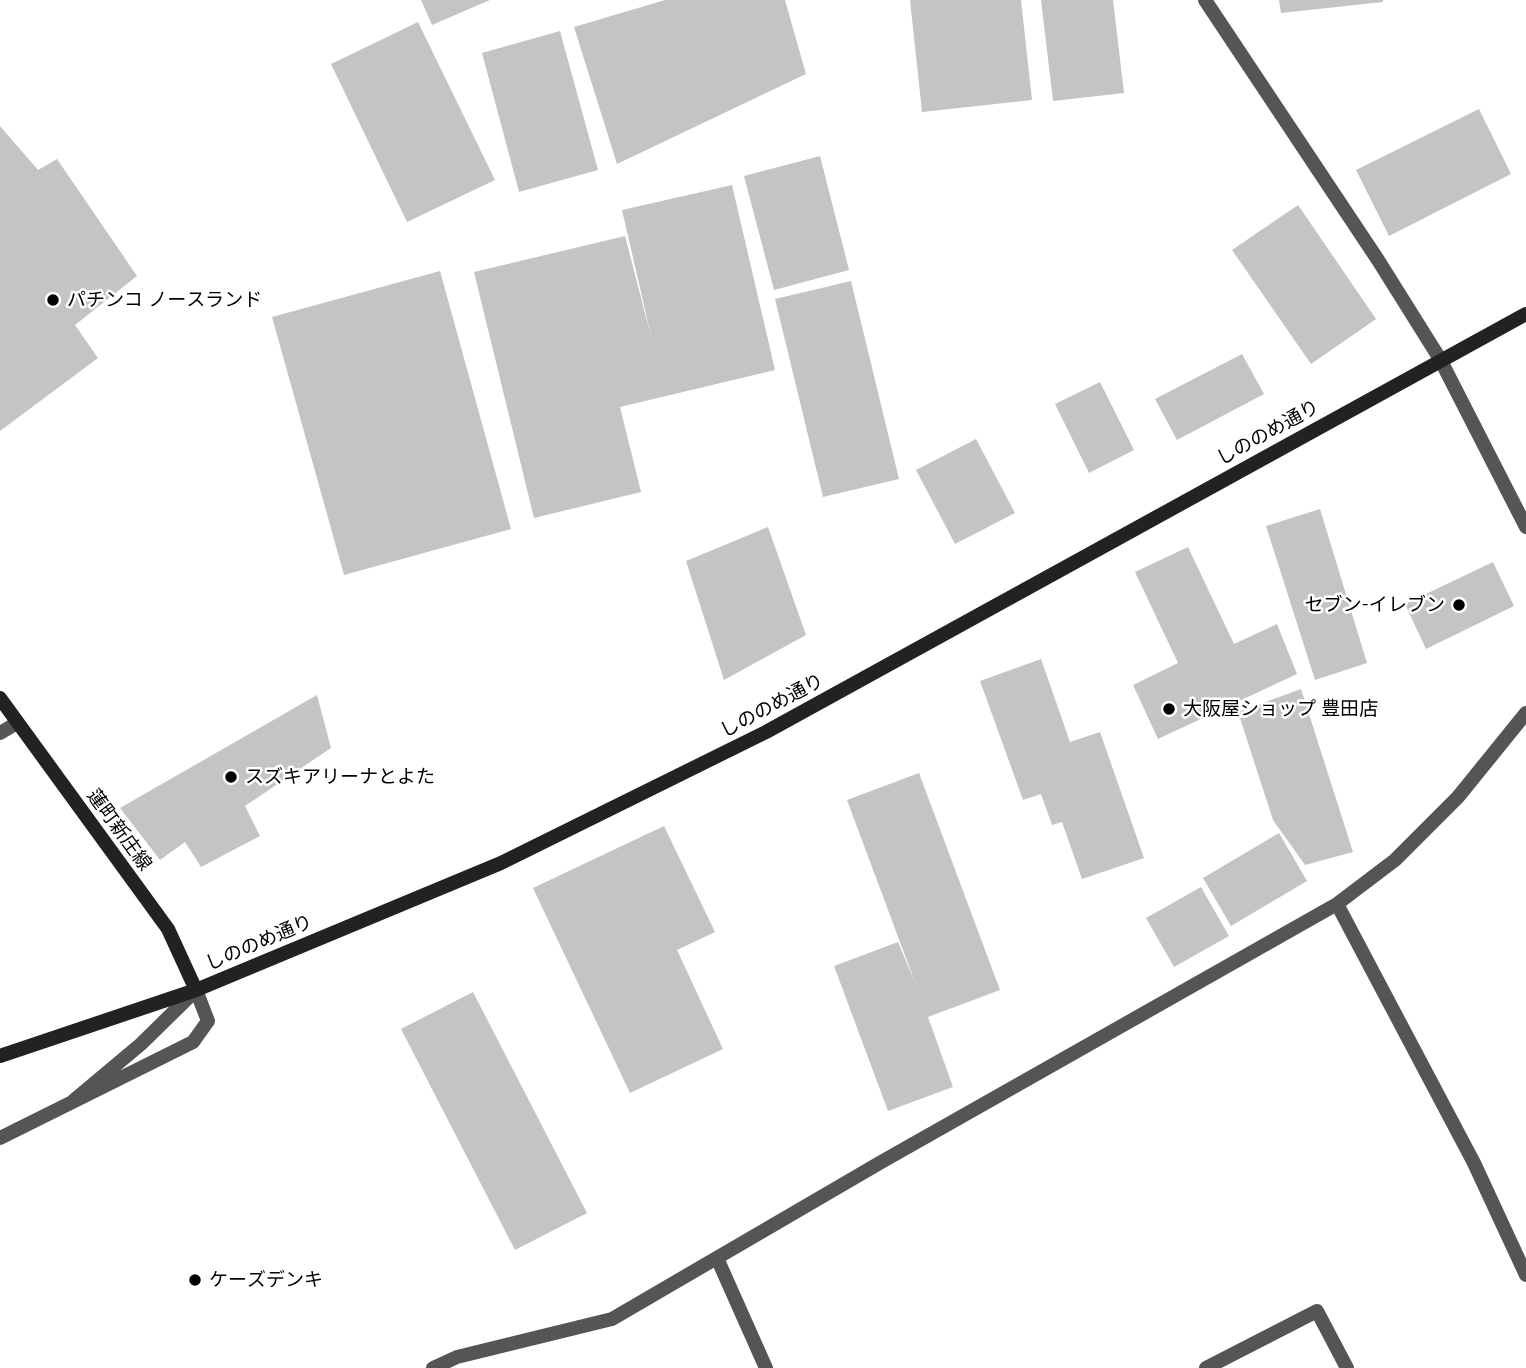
<!DOCTYPE html>
<html>
<head>
<meta charset="utf-8">
<style>
  body { margin:0 }
  canvas { display:block; background:#fff }
</style>
</head>
<body>
<canvas width="1526" height="1368"></canvas>
<script>
const g = document.querySelector('canvas').getContext('2d');
g.lineJoin = 'round';
function fill(path, color) {
  g.fillStyle = color;
  g.fill(path, 'evenodd');
}
function toPath(rows) {
  const path = new Path2D();
  for (const r of rows) {
    path.moveTo(r[0], r[1]);
    for (let i = 2; i < r.length; i += 2) path.lineTo(r[i], r[i + 1]);
  }
  return path;
}
function strokePath(path, color, width, dash) {
  g.strokeStyle = color;
  g.lineWidth = width;
  g.lineCap = dash ? 'butt' : 'round';
  g.setLineDash(dash || []);
  g.stroke(path);
}
function label(font, color, halo, rows, align = 'center') {
  g.font = font + ' Quicksand,"Noto Sans JP",sans-serif';
  g.lineWidth = 5;
  g.setLineDash([]);
  g.textBaseline = 'middle';
  g.strokeStyle = halo;
  g.fillStyle = color;
  for (const [text, x, y, turn = 0] of rows) {
    g.save();
    g.translate(x, y);
    g.rotate((+turn || 0) * Math.PI / 180);
    g.textAlign = isNaN(turn) ? turn : align;
    if (halo) g.strokeText(text, 0, 0);
    g.fillText(text, 0, 0);
    g.restore();
  }
}
fill(toPath([
  [421,0,490,0,432,25],
  [665,0,785,0,806,74,617,164,574,27],
  [910,0,1021,0,1032,100,922,112],
  [1041,0,1113,0,1124,93,1053,101],
  [1279,0,1383,0,1383,2,1281,13],
  [418,22,495,180,407,222,331,64],
  [560,31,598,170,519,192,482,53],
  [1479,109,1511,174,1389,236,1356,170],
  [0,126,38,170,57,159,137,276,75,325,98,358,0,431],
  [820,156,849,270,774,290,744,176],
  [732,185,775,370,620,407,641,492,534,518,474,272,625,236,652,340,622,210],
  [1298,205,1376,319,1311,364,1232,250],
  [440,271,511,529,344,575,272,317],
  [851,281,899,479,823,497,775,299],
  [1242,354,1264,394,1177,440,1155,399],
  [1100,382,1134,450,1089,473,1055,404],
  [976,439,1015,513,955,544,916,470],
  [1320,509,1367,663,1315,680,1266,526],
  [768,527,806,635,724,680,686,561],
  [1188,547,1234,644,1277,624,1297,674,1158,739,1133,685,1178,663,1135,572],
  [1493,562,1514,606,1426,649,1405,604],
  [1041,659,1070,742,1100,732,1144,858,1082,879,1062,822,1052,825,1041,794,1023,800,980,681],
  [1301,689,1353,852,1305,865,1273,820,1238,712],
  [317,695,331,748,245,806,260,836,201,867,185,842,160,860,120,808],
  [919,773,1000,990,928,1017,953,1087,888,1111,834,966,898,942,916,985,847,800],
  [664,826,715,932,677,950,723,1049,630,1093,533,888],
  [1279,833,1307,881,1231,926,1203,878],
  [1201,887,1229,936,1174,967,1146,918],
  [473,992,587,1213,515,1250,401,1029]
]), '#c4c4c4');
strokePath(toPath([
  [1440,359,1526,527],
  [0,733,17,723],
  [1337,904,1474,1163,1526,1275],
  [717,1258,766,1368],
  [433,1368,457,1357,612,1319,883,1161,1337,904,1395,860,1458,797,1526,713],
  [1206,1368,1317,1311,1347,1368]
]), '#555', 14);
strokePath(toPath([
  [1205,0,1378,260,1440,359],
  [0,1138,193,1042,208,1021,196,990,141,1044,73,1101]
]), '#555', 14);
strokePath(toPath([
  [0,698,168,929,196,990],
  [0,1056,196,990,501,863,766,732,1526,314]
]), '#222', 14);
for (const [x, y, r, color] of [
  [53,300,7,"#000"],
  [1459,605,7,"#000"],
  [1169,709,7,"#000"],
  [231,777,7,"#000"],
  [195,1280,7,"#000"]
]) {
  const dot = new Path2D();
  dot.arc(x, y, r, 0, 2 * Math.PI);
  g.fillStyle = color;
  g.fill(dot);
  strokePath(dot, '#fff', 2.5);
}
label('19px', '#000', '#fff', [
  ["パチンコ ノースランド",67,300],
  ["セブン-イレブン",1445,605,"right"],
  ["大阪屋ショップ 豊田店",1183,709],
  ["スズキアリーナとよた",245,777],
  ["ケーズデンキ",209,1280]
], 'left');
label('19px', '#000', '#fff', [
  ["しののめ通り",1268,433,-29],
  ["しののめ通り",772,706,-28],
  ["蓮町新庄線",119,830,54],
  ["しののめ通り",259,943,-23]
]);
</script>
</body>
</html>
